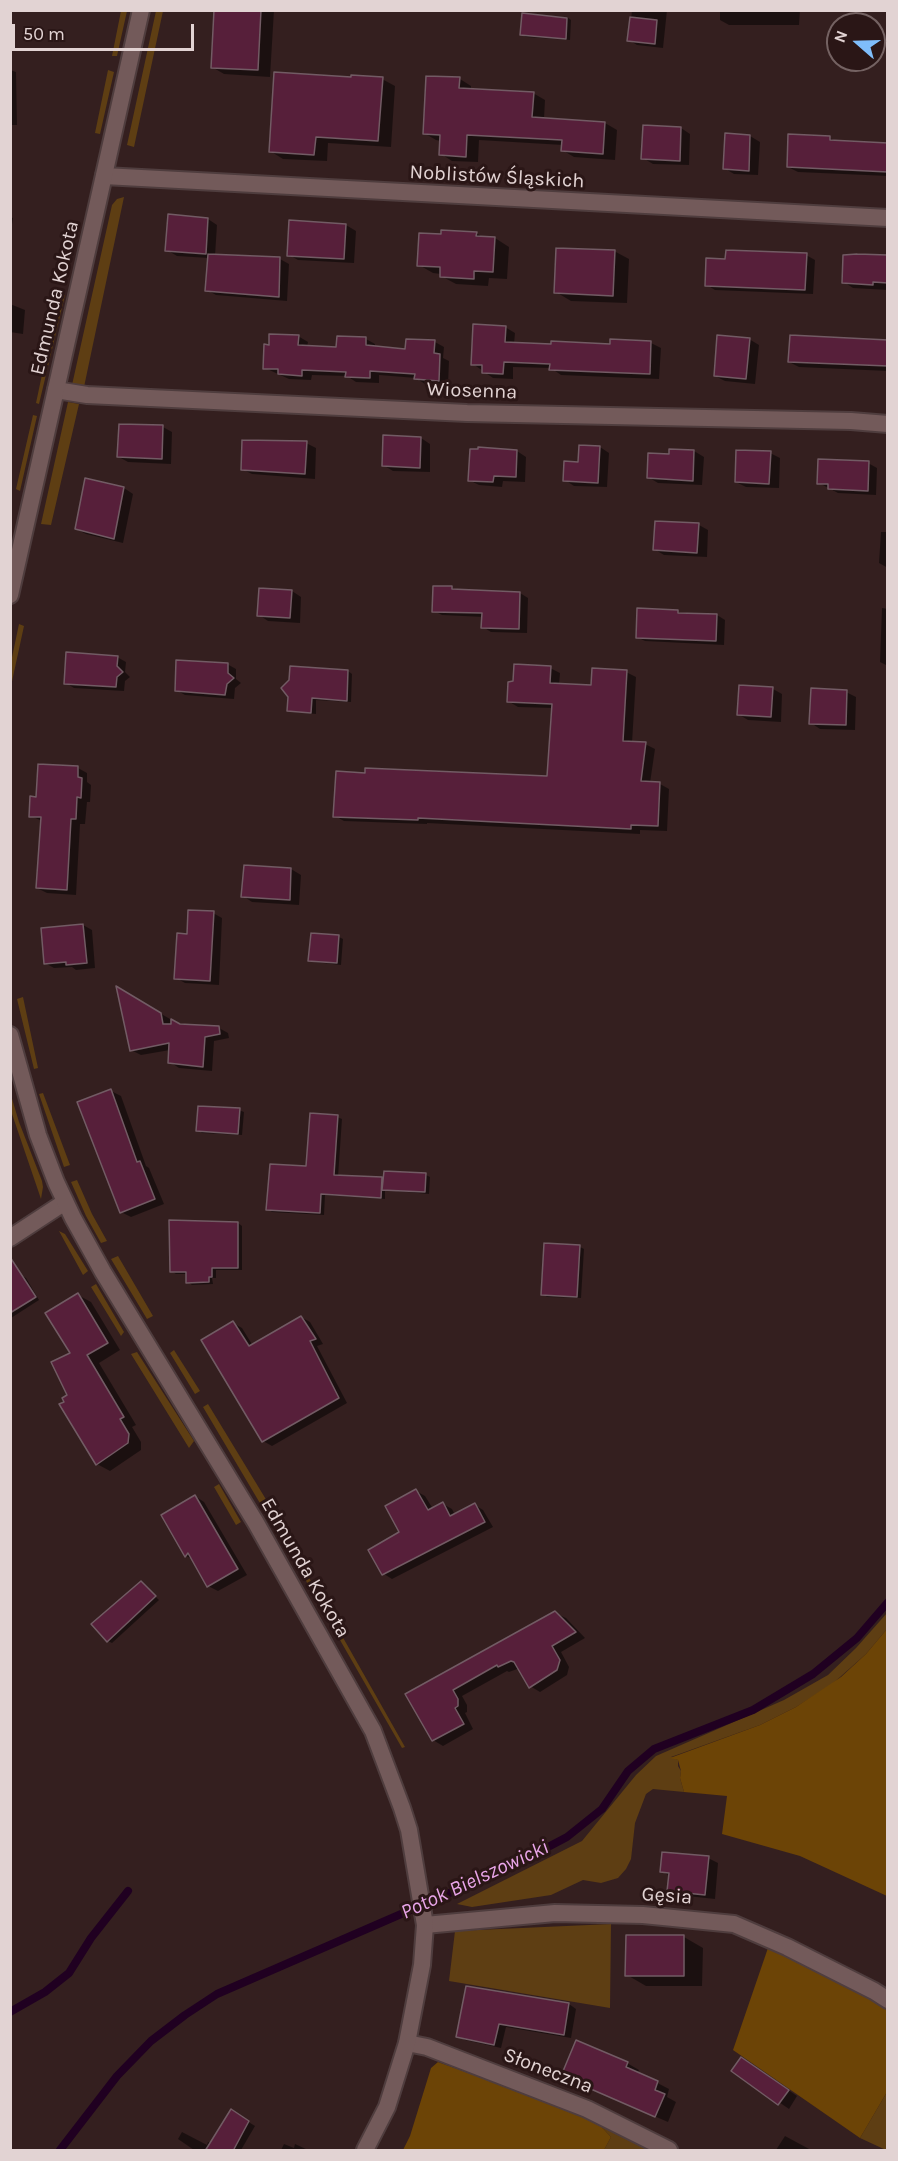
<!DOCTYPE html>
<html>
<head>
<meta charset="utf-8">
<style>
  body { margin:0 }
  #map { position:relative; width:898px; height:2161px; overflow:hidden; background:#341f1f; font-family:Karla,sans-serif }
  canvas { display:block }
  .frame { position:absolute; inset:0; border:12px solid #e2d3d3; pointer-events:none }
  .north { position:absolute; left:826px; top:12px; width:60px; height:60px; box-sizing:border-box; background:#2a1616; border:2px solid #746262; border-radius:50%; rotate:290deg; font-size:16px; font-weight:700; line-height:24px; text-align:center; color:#e2d3d3 }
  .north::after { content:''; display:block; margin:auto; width:21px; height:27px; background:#7fbdfa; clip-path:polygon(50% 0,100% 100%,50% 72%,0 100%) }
  .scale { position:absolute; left:12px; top:24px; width:182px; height:27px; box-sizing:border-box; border:3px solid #e2d3d3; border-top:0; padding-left:8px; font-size:18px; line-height:21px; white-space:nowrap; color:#e2d3d3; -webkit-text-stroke:4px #2a1616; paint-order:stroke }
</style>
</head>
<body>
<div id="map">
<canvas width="898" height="2161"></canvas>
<div class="frame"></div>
<div class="north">N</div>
<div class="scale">50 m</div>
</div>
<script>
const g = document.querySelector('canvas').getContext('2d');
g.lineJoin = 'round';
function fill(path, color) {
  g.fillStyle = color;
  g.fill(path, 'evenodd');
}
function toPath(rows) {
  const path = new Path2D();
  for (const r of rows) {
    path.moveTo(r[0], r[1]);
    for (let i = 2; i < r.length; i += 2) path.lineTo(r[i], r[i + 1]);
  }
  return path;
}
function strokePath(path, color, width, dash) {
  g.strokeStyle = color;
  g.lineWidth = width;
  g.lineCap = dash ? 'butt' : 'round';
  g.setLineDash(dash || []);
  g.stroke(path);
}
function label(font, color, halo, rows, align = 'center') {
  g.font = font + ' Karla,sans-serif';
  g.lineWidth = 6;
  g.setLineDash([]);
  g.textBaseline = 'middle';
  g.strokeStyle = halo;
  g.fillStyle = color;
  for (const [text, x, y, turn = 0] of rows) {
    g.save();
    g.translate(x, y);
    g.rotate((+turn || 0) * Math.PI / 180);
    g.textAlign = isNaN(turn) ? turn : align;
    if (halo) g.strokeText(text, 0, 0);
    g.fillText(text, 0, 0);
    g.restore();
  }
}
fill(toPath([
  [121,11,127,11,117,56,112,56],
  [156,11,163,11,134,147,127,145],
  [108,70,114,72,100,134,95,133],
  [124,197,84,387,72,385,112,205,117,199],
  [59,294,65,295,39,404,36,403],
  [68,402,79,404,51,525,41,524],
  [33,415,37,416,20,491,16,489],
  [19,624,24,626,11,686,11,662],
  [23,997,38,1068,34,1069,17,999],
  [10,1092,19,1122,42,1181,43,1187,41,1199,11,1111],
  [43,1093,70,1165,64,1167,39,1094],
  [77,1180,92,1214,107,1241,101,1243,86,1216,71,1182],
  [59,1231,65,1234,88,1271,83,1275],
  [118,1256,153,1316,147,1319,111,1259],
  [96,1284,124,1332,121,1336,91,1287],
  [174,1350,200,1391,195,1394,170,1353],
  [137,1352,194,1441,189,1448,131,1354],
  [208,1404,270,1506,264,1510,203,1407],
  [219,1484,241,1522,236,1525,214,1487],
  [286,1537,405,1747,402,1748,282,1539],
  [887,1613,887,1629,866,1654,831,1685,796,1707,760,1725,671,1757,678,1760,678,1766,681,1771,680,1778,684,1792,653,1789,646,1794,635,1823,631,1859,626,1869,618,1878,601,1883,583,1880,551,1895,472,1907,457,1904,582,1841,636,1775,656,1756,784,1700,828,1675,856,1648],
  [611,1924,610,2008,449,1981,455,1931],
  [887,2092,887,2150,886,2150,860,2138],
  [596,2121,654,2149,604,2150,611,2137]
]), '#5e3e13');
fill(toPath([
  [887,1629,887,1896,800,1856,722,1834,727,1796,684,1792,680,1778,681,1771,678,1760,670,1758,760,1725,796,1707,841,1677,866,1654],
  [769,1945,870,1998,887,2010,887,2092,860,2138,733,2050],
  [438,2062,585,2115,596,2121,611,2137,604,2150,403,2150,410,2136,431,2068]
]), '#6c4406');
fill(toPath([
  [216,10,274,10,270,77,224,74,212,67],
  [632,10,667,10,663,48,637,45,629,40],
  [720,10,800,10,799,25,729,25,720,20],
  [523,15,567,17,571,20,570,40,526,37,522,35],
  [10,70,16,72,17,125,10,125],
  [382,79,395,86,391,147,328,143,327,161,283,159,270,151],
  [460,79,471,86,471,90,533,93,545,100,544,119,605,123,617,130,615,160,574,157,562,150,563,145,479,140,478,162,452,161,441,154,441,141,436,140,424,133],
  [681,128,690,134,689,165,653,164,643,158],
  [727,135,750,136,760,142,758,175,734,174,724,168],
  [830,138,836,142,888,144,888,176,798,172,788,167],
  [10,217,13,218,10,237],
  [208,219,217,225,215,256,280,259,289,264,287,301,216,295,207,290,209,258,177,256,167,250],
  [291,222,346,225,356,231,354,263,298,260,289,255],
  [476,233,484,238,495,238,509,247,507,279,489,278,488,286,456,284,441,276,441,274,433,273,419,265],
  [614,251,629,259,627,303,571,301,556,292],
  [806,255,815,260,813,294,715,290,707,285,727,260],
  [888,257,888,290,853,288,844,282],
  [10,304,25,310,23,334,10,332],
  [505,327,515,333,514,344,611,345,612,341,651,343,661,348,659,379,561,375,551,368,513,367,513,379,493,378,473,364],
  [298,336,308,342,307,347,338,349,366,339,375,344,375,348,406,351,435,342,444,347,443,358,449,361,448,385,425,384,416,378,379,375,379,383,356,382,347,376,312,375,311,380,289,379,265,368,270,346],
  [749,339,759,345,755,384,725,381,715,376],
  [888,341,888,371,799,367,789,362],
  [163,427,172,432,171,464,128,462,119,457],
  [421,438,430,444,430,472,393,471,383,465],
  [306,443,316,448,315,479,252,474,242,469],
  [600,447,609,453,607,487,574,486,565,480,579,463],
  [671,450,694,451,704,457,702,485,658,483,648,477,670,456],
  [517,451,526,457,525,482,503,481,502,487,479,485,469,480],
  [770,453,780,458,779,488,746,487,736,482],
  [868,463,877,468,876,495,838,493,819,483],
  [124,488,133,494,123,543,86,534,76,529],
  [699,525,708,530,707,557,664,555,654,549],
  [881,532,888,532,888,568,879,563],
  [452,588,457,591,520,593,528,598,527,633,491,632,483,627,484,617,442,615,434,611],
  [260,589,292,591,301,597,300,623,268,621,259,615],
  [882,608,888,609,888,666,880,662],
  [678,612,683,615,717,615,725,620,724,645,645,641,637,637],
  [117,657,126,662,125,672,130,677,125,681,124,691,74,688,66,683],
  [227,664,236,669,236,679,241,683,235,688,234,699,185,695,176,690],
  [550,668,560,673,559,685,593,686,626,672,636,677,632,743,645,744,655,749,650,783,660,784,669,789,667,831,640,830,640,834,427,823,427,824,344,821,335,816,548,778,553,708,518,707,508,701],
  [348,671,352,674,351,702,316,700,316,714,293,712,289,710],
  [773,689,782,694,781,722,748,720,738,714],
  [846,692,856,697,855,730,820,729,811,723],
  [78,768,87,773,87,782,91,785,90,802,87,802,85,824,80,824,76,895,47,893,37,888,42,821,31,816,37,799],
  [291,869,301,875,299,905,252,902,243,896],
  [213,913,222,918,219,985,185,983,176,978],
  [83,925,92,930,95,968,76,970,72,967,54,968,45,963],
  [339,937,343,939,341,965,314,962,310,960],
  [118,989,170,1019,171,1027,219,1028,228,1033,229,1038,214,1041,212,1071,179,1068,170,1062,170,1050,141,1055,131,1050],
  [111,1091,121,1096,146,1166,149,1168,164,1204,131,1217,121,1212],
  [239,1110,244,1112,242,1135,202,1133,198,1130],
  [337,1117,342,1119,338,1177,384,1181,426,1175,430,1177,429,1194,385,1190,385,1199,325,1195,324,1215,272,1212,268,1209,308,1167],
  [171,1222,238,1223,242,1226,242,1270,216,1270,216,1278,212,1278,213,1284,192,1285,188,1282,188,1274,176,1274,171,1271],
  [580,1247,584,1249,581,1298,547,1297,543,1294],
  [21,1275,26,1278,39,1300,11,1318,10,1282],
  [78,1295,91,1302,120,1350,99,1363,136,1425,132,1427,141,1442,141,1450,110,1471,97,1464,66,1402],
  [301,1317,310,1322,323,1344,317,1346,347,1403,272,1446,263,1441,233,1323,242,1328,253,1346],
  [416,1491,425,1496,433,1509,443,1504,452,1509,455,1515,475,1505,483,1510,493,1527,392,1579,384,1574,370,1551,401,1532],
  [195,1496,204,1502,247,1575,218,1591,208,1586,194,1560,186,1556],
  [141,1583,159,1600,112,1643,108,1641],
  [555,1613,566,1618,585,1638,561,1652,569,1667,567,1675,540,1692,530,1686,520,1668,509,1672,507,1671,462,1696,467,1705,467,1712,465,1713,473,1729,443,1746,433,1740,407,1695],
  [708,1858,718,1863,715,1899,678,1895,668,1890,670,1876,661,1871],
  [684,1937,703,1948,702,1986,646,1986,627,1975],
  [468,1988,569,2004,576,2009,571,2038,506,2027,501,2048,465,2040,458,2036],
  [627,2063,639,2070,638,2073,669,2089,667,2097,676,2102,668,2122,575,2082],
  [751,2064,797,2096,789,2109,734,2071],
  [231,2111,255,2126,241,2150,194,2150,178,2139,182,2132,207,2145,208,2142,211,2143],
  [785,2136,811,2150,776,2150],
  [284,2144,294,2148,295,2144,308,2150,281,2150]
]), '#0007');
strokePath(toPath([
  [10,2012,45,1992,69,1973,91,1938,128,1891],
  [60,2150,117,2076,151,2041,185,2015,217,1994,514,1865,567,1837,602,1809,628,1771,654,1749,753,1710,813,1674,857,1638,888,1602]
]), '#200021', 8);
const building = toPath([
  [214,10,261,10,258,70,211,68,214,10],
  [522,13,567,18,566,39,520,35,522,13],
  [630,17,657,20,655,44,627,41,630,17],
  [274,72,351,77,351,75,383,77,378,141,316,137,314,155,269,152,274,72],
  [426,76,460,77,459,88,534,92,532,117,605,122,603,154,561,151,562,140,467,135,466,157,439,155,440,135,423,134,426,76],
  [643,125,681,127,680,161,641,159,643,125],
  [725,133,750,135,749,171,723,169,725,133],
  [788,134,830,136,830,140,888,143,888,172,787,167,788,134],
  [168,214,208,218,206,254,165,251,168,214],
  [289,220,346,224,344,259,287,256,289,220],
  [441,230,477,232,476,236,495,237,493,272,474,271,474,279,440,277,440,267,417,266,419,233,441,234,441,230],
  [556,248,615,250,613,296,554,293,556,248],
  [726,250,807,253,805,290,705,286,706,258,725,259,726,250],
  [208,254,280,257,279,297,205,291,208,254],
  [857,254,888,255,888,283,873,282,873,285,842,283,843,255,857,254],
  [473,324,506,326,505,342,551,344,551,341,610,344,610,339,651,341,650,374,549,370,550,364,504,362,503,374,482,373,482,365,471,365,473,324],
  [269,334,299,335,298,345,336,347,337,336,366,337,366,345,405,349,406,339,435,340,434,353,440,354,439,381,414,379,415,374,370,371,370,378,345,377,346,372,302,370,302,376,278,374,278,369,263,369,264,344,269,345,269,334],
  [717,335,750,338,746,379,714,376,717,335],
  [790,335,888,340,888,366,788,362,790,335],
  [119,424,163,425,162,459,117,457,119,424],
  [383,435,421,437,420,468,382,466,383,435],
  [242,440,307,441,305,474,241,470,242,440],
  [579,445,600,446,598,483,563,481,564,461,578,462,579,445],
  [478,447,517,450,516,477,494,476,493,482,468,481,470,449,478,449,478,447],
  [669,449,694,450,693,481,647,478,648,453,669,454,669,449],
  [736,450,771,451,769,484,735,482,736,450],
  [818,459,869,461,868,491,828,489,828,484,817,484,818,459],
  [85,478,124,487,114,539,75,529,85,478],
  [655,521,699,523,697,553,653,550,655,521],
  [433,586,452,586,452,589,520,592,519,629,481,628,482,613,432,612,433,586],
  [259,588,292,590,290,618,257,616,259,588],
  [637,608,678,610,678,613,717,614,716,641,636,638,637,608],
  [66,652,118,656,117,666,123,672,117,677,116,687,64,684,66,652],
  [176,660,228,663,228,673,234,678,227,684,225,695,175,691,176,660],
  [514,664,551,666,550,683,591,685,592,668,627,670,623,741,646,742,641,781,660,782,658,826,631,825,631,829,418,818,418,820,333,817,336,771,365,773,365,768,547,776,552,704,507,702,508,682,513,681,514,664],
  [290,666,348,670,347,701,312,698,311,713,287,711,288,697,281,688,289,680,290,666],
  [739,685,773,687,771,717,737,715,739,685],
  [811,688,847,690,846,725,809,724,811,688],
  [38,764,78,766,78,777,82,778,81,798,77,797,76,819,71,819,67,890,36,888,41,817,29,817,30,796,36,797,38,764],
  [244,865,291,868,290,900,241,897,244,865],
  [188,910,214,911,210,981,174,979,177,933,187,934,188,910],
  [83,924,87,963,66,965,66,962,44,964,41,928,83,924],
  [311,933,339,935,337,963,308,961,311,933],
  [116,986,161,1013,163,1024,171,1024,171,1019,180,1024,219,1026,220,1034,205,1037,203,1067,168,1063,169,1043,130,1051,116,986],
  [111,1089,137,1162,140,1161,155,1199,120,1213,77,1102,111,1089],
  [198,1106,240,1108,238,1134,196,1131,198,1106],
  [310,1113,338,1115,334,1175,382,1177,381,1198,321,1194,320,1213,266,1210,270,1164,306,1166,310,1113],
  [384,1171,426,1173,425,1192,382,1190,384,1171],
  [169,1220,238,1222,238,1268,212,1268,212,1277,209,1277,209,1282,186,1283,186,1272,170,1272,169,1220],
  [544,1243,580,1245,577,1297,541,1295,544,1243],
  [10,1257,36,1297,10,1313,10,1257],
  [78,1293,108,1343,87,1355,124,1417,120,1419,129,1434,128,1443,96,1465,59,1404,64,1402,62,1398,67,1395,51,1362,70,1353,45,1313,78,1293],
  [301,1316,316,1339,310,1341,339,1398,262,1442,201,1340,233,1321,249,1346,301,1316],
  [416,1489,428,1510,443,1502,450,1516,475,1503,485,1522,382,1575,368,1550,399,1532,385,1506,416,1489],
  [195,1495,238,1569,207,1587,188,1553,185,1557,161,1515,195,1495],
  [141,1581,156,1596,107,1642,91,1624,141,1581],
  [555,1611,576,1632,552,1646,560,1660,557,1670,529,1688,514,1662,511,1661,498,1667,497,1665,453,1690,458,1699,458,1706,455,1708,464,1724,432,1741,405,1694,555,1611],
  [662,1852,709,1856,705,1895,667,1891,669,1873,660,1872,662,1852],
  [626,1935,684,1935,684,1976,625,1976,626,1935],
  [466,1986,569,2003,564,2035,499,2024,494,2045,456,2037,466,1986],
  [576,2040,628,2062,626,2067,658,2081,655,2090,665,2094,655,2117,561,2076,576,2040],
  [741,2057,789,2090,778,2105,731,2071,741,2057],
  [231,2109,249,2121,233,2151,205,2151,231,2109]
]);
fill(building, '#571f3a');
strokePath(building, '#725b64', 1.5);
const minor = toPath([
  [104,176,888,218],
  [56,390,87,395,467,413,851,421,888,424],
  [10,1238,65,1202],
  [425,1925,555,1913,643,1915,734,1924,787,1947,874,1991,888,2000],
  [407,2043,427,2047,587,2109,669,2150]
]);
const tertiary = toPath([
  [10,595,141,10],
  [10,1035,38,1135,56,1182,73,1218,103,1272,256,1523,373,1731,402,1808,409,1830,425,1925,422,1965,407,2043,387,2107,365,2150]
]);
strokePath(minor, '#4f3d3e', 20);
strokePath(tertiary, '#4f3d3e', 20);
strokePath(minor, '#735a5a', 16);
strokePath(tertiary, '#735a5a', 16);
label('20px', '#e2d3d3', '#2a1616', [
  ["Noblistów Śląskich",497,177,3],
  ["Edmunda Kokota",55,298,-77],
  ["Wiosenna",472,391,2],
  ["Edmunda Kokota",305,1568,60],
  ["Gęsia",667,1896,4],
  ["Słoneczna",548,2071,21]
]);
label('italic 21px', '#e9a5e9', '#2a1616', [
  ["Potok Bielszowicki",475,1880,-25]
]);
</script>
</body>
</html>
